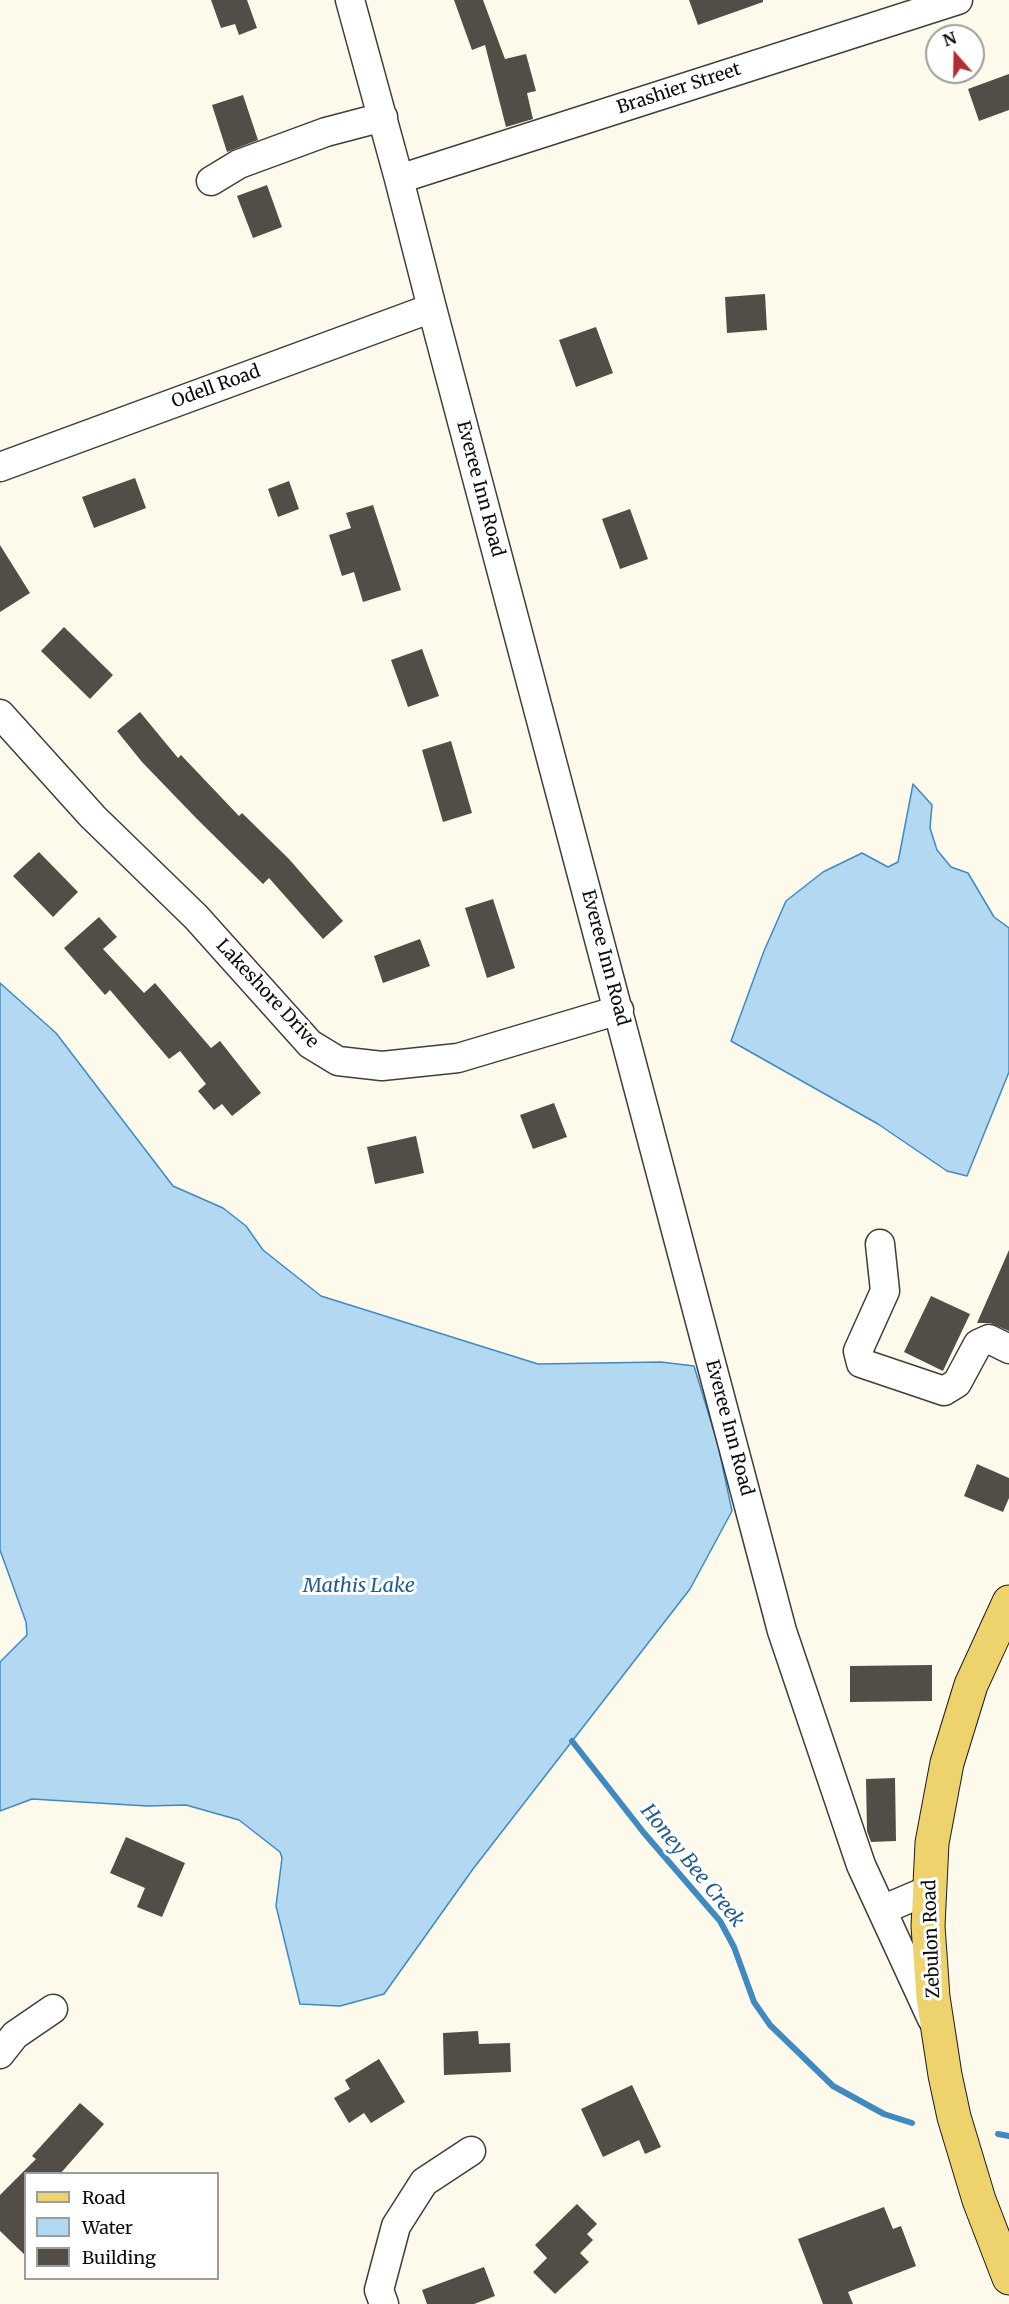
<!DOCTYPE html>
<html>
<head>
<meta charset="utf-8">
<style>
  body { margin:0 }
  #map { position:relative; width:1009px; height:2304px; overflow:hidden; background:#fdfaeb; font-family:Merriweather,serif }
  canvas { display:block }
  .legend { position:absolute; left:24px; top:2172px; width:195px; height:108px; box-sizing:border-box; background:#fff; border:2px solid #9d9d9d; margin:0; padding:8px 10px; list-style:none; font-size:18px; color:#0b0b0b }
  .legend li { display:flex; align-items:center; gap:12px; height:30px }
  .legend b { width:30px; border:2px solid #9d9d9d }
  .north { position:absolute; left:925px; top:24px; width:60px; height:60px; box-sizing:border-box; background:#fff; border:2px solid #9d9d9d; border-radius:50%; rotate:340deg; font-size:16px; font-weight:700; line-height:24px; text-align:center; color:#0b0b0b }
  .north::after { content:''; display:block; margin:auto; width:21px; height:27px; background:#b02f30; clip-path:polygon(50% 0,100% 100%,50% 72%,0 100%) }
</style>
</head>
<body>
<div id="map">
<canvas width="1009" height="2304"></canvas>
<ul class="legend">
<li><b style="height:8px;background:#eed26b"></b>Road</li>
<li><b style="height:16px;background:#b3d8f1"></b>Water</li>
<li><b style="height:16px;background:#534d48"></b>Building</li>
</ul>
<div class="north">N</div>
</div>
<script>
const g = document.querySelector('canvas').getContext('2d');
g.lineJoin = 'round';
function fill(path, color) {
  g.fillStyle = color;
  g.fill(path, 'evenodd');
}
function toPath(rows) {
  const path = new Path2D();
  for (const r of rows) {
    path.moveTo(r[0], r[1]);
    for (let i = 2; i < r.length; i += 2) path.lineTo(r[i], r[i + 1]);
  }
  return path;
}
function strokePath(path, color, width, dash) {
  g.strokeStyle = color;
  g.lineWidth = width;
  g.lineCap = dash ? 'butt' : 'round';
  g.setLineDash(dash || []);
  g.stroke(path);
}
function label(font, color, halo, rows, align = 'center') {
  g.font = font + ' Merriweather,serif';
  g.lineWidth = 6;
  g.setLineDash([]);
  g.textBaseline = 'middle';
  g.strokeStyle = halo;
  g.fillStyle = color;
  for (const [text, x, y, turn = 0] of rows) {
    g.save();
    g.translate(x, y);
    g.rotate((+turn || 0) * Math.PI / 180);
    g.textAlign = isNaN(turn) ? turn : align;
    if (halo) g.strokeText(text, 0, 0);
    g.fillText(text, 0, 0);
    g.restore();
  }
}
const water = toPath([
  [913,784,932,805,930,828,937,850,951,867,968,873,994,917,1009,928,1009,1072,967,1176,947,1171,878,1124,731,1041,764,951,786,901,823,872,862,853,888,867,898,862,913,784],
  [0,983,56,1033,173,1186,223,1208,246,1226,263,1250,321,1296,538,1364,661,1362,694,1366,718,1445,732,1511,690,1589,473,1869,384,1994,340,2006,300,2004,276,1906,282,1858,280,1852,239,1820,186,1805,147,1806,32,1799,0,1811,0,1662,27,1635,26,1622,0,1550,0,983]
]);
fill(water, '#b3d8f1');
strokePath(water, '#408ac2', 1.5);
strokePath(toPath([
  [572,1741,644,1833,720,1921,734,1947,754,2002,770,2025,833,2086,884,2114,912,2123],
  [998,2134,1009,2136]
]), '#408ac2', 6);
fill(toPath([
  [211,0,247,0,257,28,239,35,235,24,221,28],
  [454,0,483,0,505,59,526,54,536,91,527,93,533,119,506,127,485,45,472,50],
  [689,0,763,0,763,2,698,25],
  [1009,74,1009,110,979,121,968,89],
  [243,95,258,140,227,152,212,105],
  [267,185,282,227,253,238,237,196],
  [765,294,767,330,727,333,725,297],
  [596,327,613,373,576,387,559,340],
  [135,478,146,508,94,528,82,497],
  [289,481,299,509,278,517,268,489],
  [373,505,401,590,363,602,354,572,342,576,329,535,351,528,346,513],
  [630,509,648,559,620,569,602,519],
  [0,545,30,593,0,612],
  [64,627,113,675,90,699,41,651],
  [422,649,439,696,408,707,391,660],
  [140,712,178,758,181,755,239,816,242,813,289,859,343,921,323,939,269,878,263,884,197,819,142,762,117,731],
  [451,741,472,813,443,822,422,750],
  [39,852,78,892,53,917,13,876],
  [493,899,515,968,487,978,465,908],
  [99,917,117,937,103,949,144,993,155,983,211,1048,220,1041,261,1093,232,1116,222,1104,214,1110,198,1091,206,1084,180,1051,169,1059,110,990,105,995,64,948],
  [420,939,430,966,383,983,374,956],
  [554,1103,567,1137,533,1149,520,1115],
  [416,1136,424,1173,375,1184,367,1147],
  [1009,1250,1009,1331,990,1323,977,1323],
  [931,1296,970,1314,943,1371,904,1352],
  [977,1464,1009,1478,1009,1498,1003,1512,964,1496],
  [932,1665,932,1701,850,1702,850,1666],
  [895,1778,896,1841,871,1842,867,1831,866,1779],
  [126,1837,185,1863,162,1917,137,1907,145,1888,110,1873],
  [478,2031,479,2044,510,2043,511,2072,444,2075,443,2033],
  [379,2059,405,2102,371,2123,364,2113,349,2123,334,2098,350,2089,345,2080],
  [632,2085,661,2147,645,2154,639,2140,603,2157,581,2109],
  [80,2103,104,2124,60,2174,26,2174,26,2256,0,2231,0,2195,36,2159,32,2156],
  [577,2204,597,2224,587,2234,593,2240,580,2253,589,2262,555,2294,533,2272,547,2258,535,2245],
  [884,2207,893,2229,901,2226,916,2266,848,2292,853,2304,823,2304,798,2239],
  [484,2267,495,2296,474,2304,427,2304,422,2290]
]), '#534d48');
const minor = toPath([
  [350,0,399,179,432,308,782,1631,861,1865,932,2019],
  [399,179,958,0],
  [211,181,239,164,326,132,383,117],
  [0,467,432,308],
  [0,714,93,817,196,917,310,1044,338,1061,382,1066,458,1058,619,1010],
  [880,1244,885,1291,858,1351,861,1363,944,1391,957,1383,978,1344,989,1339,1009,1349],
  [882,1910,929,1890],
  [0,2054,15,2035,53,2009],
  [384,2304,379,2290,396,2226,424,2182,471,2151]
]);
const major = toPath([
  [1009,1602,971,1685,947,1763,932,1843,928,1926,933,1997,945,2075,954,2117,979,2200,1009,2278]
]);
strokePath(minor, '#3e3e3e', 31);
strokePath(major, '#1c1c1c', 35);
strokePath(minor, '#fff', 28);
strokePath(major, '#eed26b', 33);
label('18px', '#0b0b0b', '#fff', [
  ["Brashier Street",679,89,-18],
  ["Odell Road",216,387,-20],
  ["Everee Inn Road",480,489,75],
  ["Everee Inn Road",605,958,75],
  ["Lakeshore Drive",267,994,47],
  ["Everee Inn Road",729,1428,75],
  ["Zebulon Road",932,1939,-92]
]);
label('italic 20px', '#1f5c92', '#fff', [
  ["Mathis Lake",359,1586],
  ["Honey Bee Creek",692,1866,51]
]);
</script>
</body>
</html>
